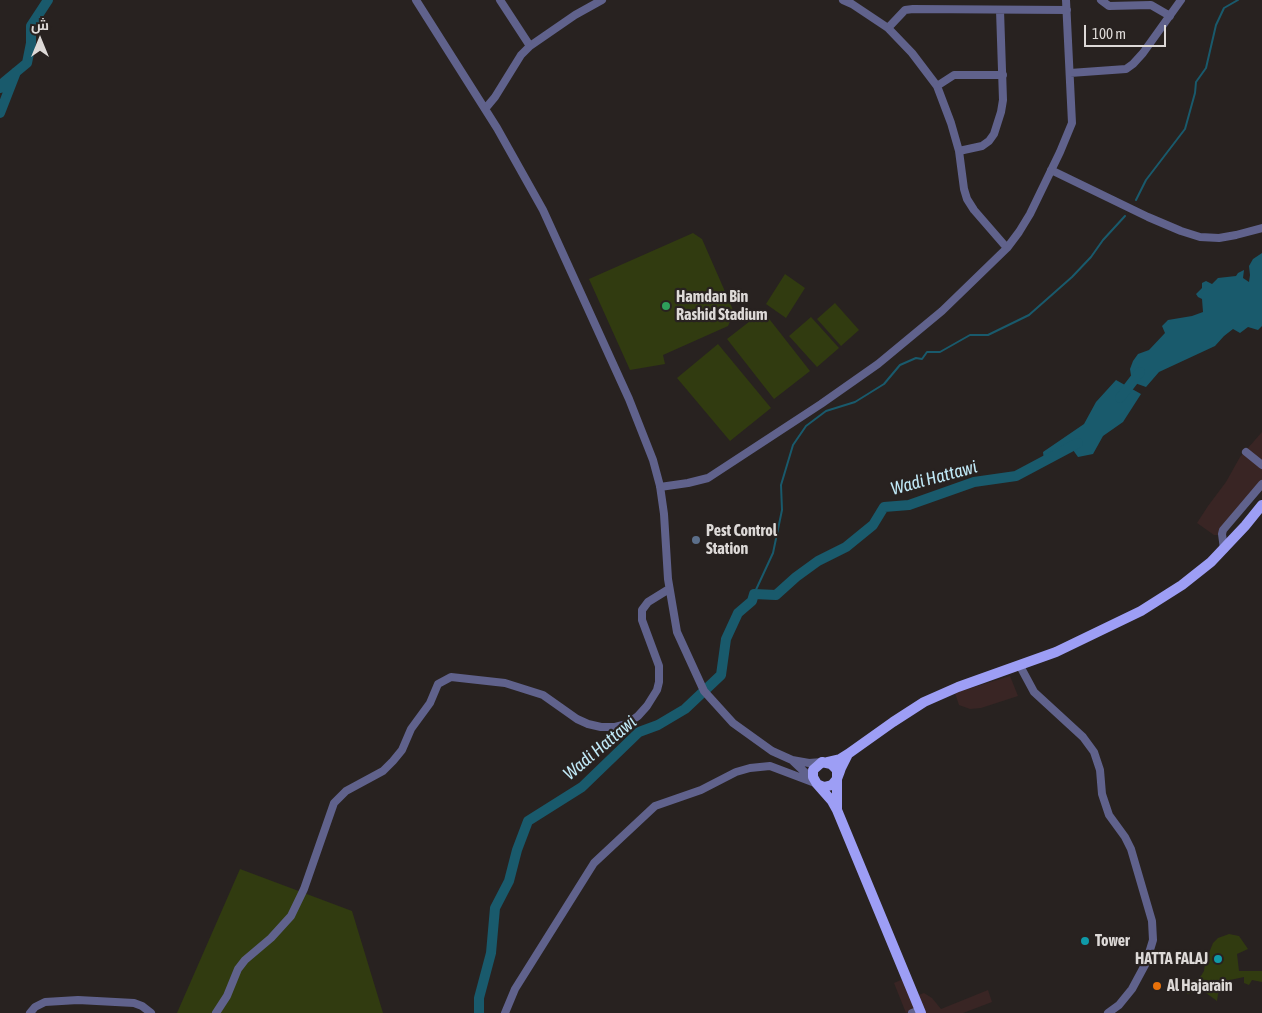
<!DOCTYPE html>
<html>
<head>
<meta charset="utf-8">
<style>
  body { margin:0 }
  #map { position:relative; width:1262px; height:1013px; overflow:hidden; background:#282220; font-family:"Asap Condensed",Cairo,sans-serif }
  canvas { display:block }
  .north { position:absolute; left:15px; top:15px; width:50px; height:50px; -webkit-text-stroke:4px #282220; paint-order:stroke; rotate:0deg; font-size:14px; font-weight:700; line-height:20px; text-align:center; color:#ddd9d7 }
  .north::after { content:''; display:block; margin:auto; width:18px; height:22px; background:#ddd9d7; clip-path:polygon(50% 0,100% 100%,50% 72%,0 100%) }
  .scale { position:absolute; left:1084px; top:25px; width:82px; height:22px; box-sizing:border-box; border:2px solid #ddd9d7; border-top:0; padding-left:6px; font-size:15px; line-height:18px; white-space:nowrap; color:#ddd9d7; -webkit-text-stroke:4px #282220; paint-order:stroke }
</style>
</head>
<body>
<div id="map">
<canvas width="1262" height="1013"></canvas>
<div class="north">ش</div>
<div class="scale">100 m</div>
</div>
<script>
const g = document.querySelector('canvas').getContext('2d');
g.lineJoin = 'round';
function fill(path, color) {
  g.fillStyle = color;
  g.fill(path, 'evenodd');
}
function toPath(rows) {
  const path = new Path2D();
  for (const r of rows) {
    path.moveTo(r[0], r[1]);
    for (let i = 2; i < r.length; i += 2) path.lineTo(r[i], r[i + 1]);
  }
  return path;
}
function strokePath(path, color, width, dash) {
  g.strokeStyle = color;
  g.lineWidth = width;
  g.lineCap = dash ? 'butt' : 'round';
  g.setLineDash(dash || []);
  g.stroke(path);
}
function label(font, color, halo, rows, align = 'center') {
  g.font = font + ' "Asap Condensed",sans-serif';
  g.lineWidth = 4.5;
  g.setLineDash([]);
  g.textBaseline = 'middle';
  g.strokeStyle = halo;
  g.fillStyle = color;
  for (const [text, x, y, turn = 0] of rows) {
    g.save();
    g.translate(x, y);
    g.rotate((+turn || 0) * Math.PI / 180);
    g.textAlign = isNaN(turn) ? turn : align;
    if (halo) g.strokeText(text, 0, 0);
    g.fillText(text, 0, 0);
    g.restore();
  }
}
fill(toPath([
  [1262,432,1262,487,1224,535,1214,535,1197,523,1208,506,1226,482,1240,457],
  [1010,676,1018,696,981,708,970,709,959,705,955,693],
  [903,979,910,998,924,993,932,998,941,1009,988,990,992,1002,963,1013,925,1013,923,1007,906,1013,894,983]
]), '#392524');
fill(toPath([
  [693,233,702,239,734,312,728,326,663,355,665,364,630,370,589,279],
  [785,274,805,288,786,318,766,304],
  [835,303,859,330,841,346,817,319],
  [763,311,810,371,774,399,727,339],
  [811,317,839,348,817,367,789,336],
  [718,344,771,408,730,441,677,378],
  [240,869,352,911,383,1013,177,1013],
  [1229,934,1239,936,1248,949,1237,954,1239,971,1262,971,1262,982,1252,980,1249,985,1244,983,1244,977,1230,980,1218,994,1217,1001,1202,990,1187,994,1185,985,1190,984,1201,976,1204,971,1205,963,1213,943,1218,938]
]), '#313b10');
fill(toPath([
  [1262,253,1262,326,1258,330,1248,327,1240,333,1233,329,1224,336,1215,346,1159,372,1146,387,1132,382,1130,369,1133,361,1138,354,1149,350,1165,333,1162,326,1168,320,1192,316,1203,312,1202,299,1198,297,1196,294,1202,288,1202,283,1206,281,1212,284,1218,278,1236,276,1238,273,1244,270,1243,278,1249,282,1250,275,1249,266,1253,259],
  [1116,380,1141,394,1123,422,1103,436,1093,454,1078,457,1073,450,1064,448,1056,455,1044,460,1043,452,1084,424,1096,402]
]), '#195a6c');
strokePath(toPath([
  [1136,200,1146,180,1185,129,1195,93,1196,82,1206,68,1216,25,1224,8,1238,0],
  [754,594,773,553,782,510,781,485,793,445,806,426,826,411,855,402,884,384,900,365,916,358,922,359,927,352,940,352,970,335,988,335,1029,315,1072,277,1091,257,1103,240,1125,216]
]), '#195a6c', 2);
strokePath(toPath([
  [0,88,4,82,27,63,31,43,31,26,48,0],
  [0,113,16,72],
  [1120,398,1140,372],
  [479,1013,479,998,491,953,495,908,509,881,517,850,528,821,582,787,639,732,658,725,685,709,721,675,726,639,738,613,752,601,754,594,776,595,796,577,818,561,846,547,873,525,884,507,909,505,974,482,1016,476,1078,443]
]), '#195a6c', 10);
strokePath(toPath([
  [416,0,497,128,543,210,629,399,653,460,660,486,664,514,668,579,677,632,704,691,733,723,772,751,792,760,809,763,822,762],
  [500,0,530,46],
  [843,0,852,4,888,28,912,53,937,86,951,123,959,151,964,189,967,199,974,210,1007,248],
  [1101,0,1109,6,1151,5,1170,16],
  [888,28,905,10,913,9,1067,10],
  [1070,73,1126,69,1133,64,1143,53,1181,0],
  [937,86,954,75,1003,75],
  [485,109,495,97,521,55,530,46,575,15,602,0],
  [959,151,982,146,989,141,994,134,1001,112,1003,100,1000,10],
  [1051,170,1148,217,1181,231,1200,237,1219,238,1236,235,1262,228],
  [1246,452,1262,465],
  [660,487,688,483,708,478,821,404,878,364,942,311,1007,248,1019,232,1030,214,1060,152,1072,123,1066,0],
  [1224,549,1222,534,1223,530,1262,484],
  [1020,666,1034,692,1083,737,1094,752,1100,770,1102,794,1109,815,1125,837,1131,849,1152,921,1153,940,1146,963,1132,989,1119,1005,1108,1013],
  [793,761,814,781],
  [30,1013,35,1007,45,1002,78,1000,134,1003,142,1006,151,1013],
  [216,1013,227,996,238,969,245,960,271,938,291,916,304,889,334,803,346,791,383,771,393,761,402,750,411,729,430,703,438,684,451,677,505,683,543,695,577,719,588,724,601,727,615,727,627,724,638,716,647,706,657,690,659,682,659,666,642,620,642,610,648,602,669,589],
  [505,1013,515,989,594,863,655,806,701,790,736,772,750,768,770,766,815,783],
  [912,1013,920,1010]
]), '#60628c', 8);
strokePath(toPath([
  [827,762,840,759,848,754,893,722,924,702,958,687,1056,652,1141,611,1182,585,1211,562,1245,526,1262,505],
  [837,779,837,770,831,764,822,762,813,770,813,777,817,784,824,787,832,785,837,779,840,771,841,768,848,754],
  [817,784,832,801,837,810,921,1013],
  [837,809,837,779]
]), '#9d9ef5', 10);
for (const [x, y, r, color] of [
  [666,306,5,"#2e9e5b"],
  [696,540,5,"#5c6f8a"],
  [1085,941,5,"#0f9aa8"],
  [1218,959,5,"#0f9aa8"],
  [1157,986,5,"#e8710a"]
]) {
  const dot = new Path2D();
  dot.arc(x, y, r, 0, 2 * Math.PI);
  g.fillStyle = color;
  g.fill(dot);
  strokePath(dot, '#282220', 2);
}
label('bold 16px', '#ddd9d7', '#282220', [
  ["Hamdan Bin",676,297],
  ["Rashid Stadium",676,315],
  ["Pest Control",706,531],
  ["Station",706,549],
  ["Tower",1095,941],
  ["HATTA FALAJ",1208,959,"right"],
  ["Al Hajarain",1167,986]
], 'left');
label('italic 18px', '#c0e9f7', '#282220', [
  ["Wadi Hattawi",934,478,-15],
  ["Wadi Hattawi",600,748,-40]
]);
</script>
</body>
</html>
